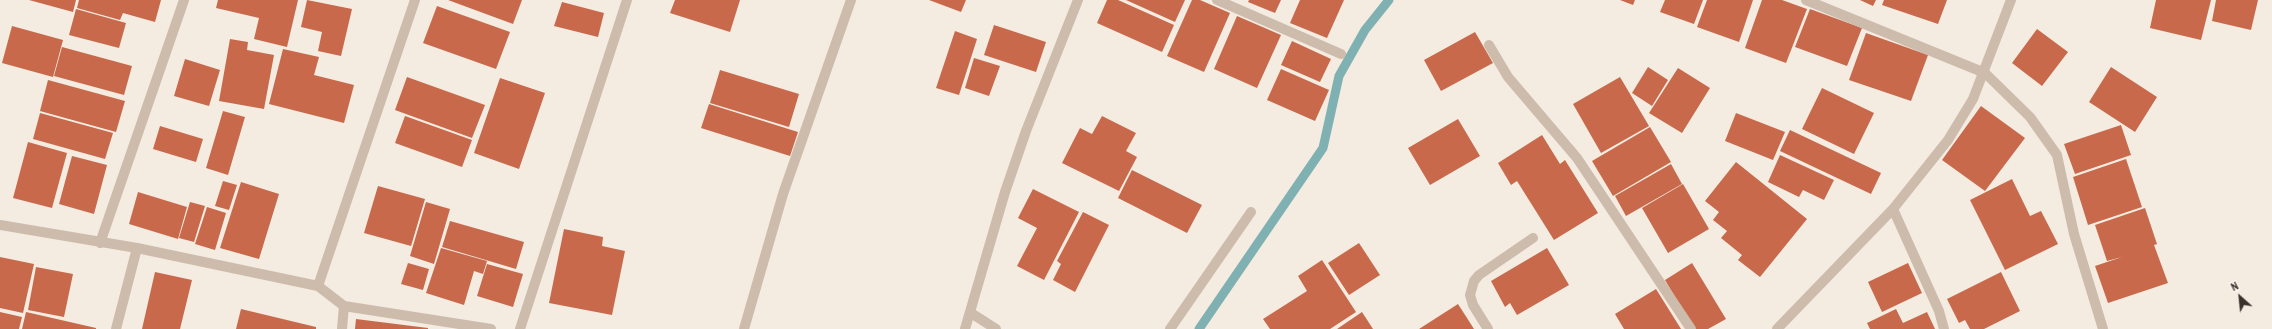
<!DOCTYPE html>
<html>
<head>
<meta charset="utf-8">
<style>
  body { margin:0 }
  #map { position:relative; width:2272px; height:329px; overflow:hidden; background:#f4ebe1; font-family:"Archivo Narrow",sans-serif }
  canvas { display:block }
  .north { position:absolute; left:2220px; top:277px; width:40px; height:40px; -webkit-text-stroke:3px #fbf5ee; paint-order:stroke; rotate:333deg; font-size:11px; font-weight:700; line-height:16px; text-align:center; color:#3b302b }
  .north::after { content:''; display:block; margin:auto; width:14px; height:18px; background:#3b302b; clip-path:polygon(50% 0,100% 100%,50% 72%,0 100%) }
</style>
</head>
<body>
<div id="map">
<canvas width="2272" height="329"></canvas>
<div class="north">N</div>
</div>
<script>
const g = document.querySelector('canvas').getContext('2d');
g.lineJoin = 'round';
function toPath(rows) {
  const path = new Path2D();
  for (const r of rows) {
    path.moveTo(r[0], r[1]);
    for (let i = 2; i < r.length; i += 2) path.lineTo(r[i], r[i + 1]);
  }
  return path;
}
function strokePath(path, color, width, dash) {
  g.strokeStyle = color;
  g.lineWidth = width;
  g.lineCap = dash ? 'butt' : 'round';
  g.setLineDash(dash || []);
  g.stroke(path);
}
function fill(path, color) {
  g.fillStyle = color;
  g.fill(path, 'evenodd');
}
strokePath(toPath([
  [1199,329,1323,148,1339,76,1365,30,1389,0]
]), '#7fb0b2', 9);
fill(toPath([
  [29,0,76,0,73,12],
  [79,0,161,0,155,22,123,13,120,20,77,8],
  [218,0,298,0,287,47,254,39,259,18,216,8],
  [307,0,352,9,341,56,318,51,322,32,301,27],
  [448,0,522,0,513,24],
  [675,0,740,0,730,32,670,13],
  [929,0,966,0,961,12],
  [1107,0,1118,0,1174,25,1162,52,1097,23],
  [1126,0,1185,0,1175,22],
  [1192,0,1200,0,1230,13,1204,72,1167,56],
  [1249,0,1281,0,1275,13,1248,2],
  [1300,0,1344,0,1327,38,1290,23],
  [1620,0,1635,0,1633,5],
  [1665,0,1703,0,1694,24,1660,12],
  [1707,0,1753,0,1739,42,1697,27],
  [1762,0,1782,0,1807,9,1786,63,1745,48],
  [1860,0,1876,0,1873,6],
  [1884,0,1947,0,1938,24,1882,5],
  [2156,0,2211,0,2201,40,2150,28],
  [2216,0,2258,0,2251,30,2212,21],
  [562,2,604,13,598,37,554,26],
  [437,6,510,32,496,69,423,43],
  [76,9,126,23,119,48,69,35],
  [1810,9,1862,28,1847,66,1795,47],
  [1237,16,1281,35,1257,88,1214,69],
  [994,25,1046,42,1036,72,984,55],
  [12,26,63,40,53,77,2,63],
  [2037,29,2068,52,2042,86,2012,63],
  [955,31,977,39,959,95,936,88],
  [1475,32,1493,63,1441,91,1424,60],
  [1866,33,1928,55,1911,101,1849,80],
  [230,39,248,42,247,50,274,55,264,109,219,101],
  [1292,41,1331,59,1320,82,1281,65],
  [62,47,132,66,124,95,54,76],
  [283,49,319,57,314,75,354,85,344,123,269,104],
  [974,58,1000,66,989,96,965,88],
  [185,59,220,70,209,106,174,96],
  [1648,67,1668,80,1652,106,1632,93],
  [2111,67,2157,97,2135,132,2089,102],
  [1678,68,1710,88,1682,133,1649,113],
  [1281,69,1329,90,1315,121,1267,100],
  [720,70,799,94,789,127,710,103],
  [407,77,485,105,472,138,395,110],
  [1620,77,1649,126,1601,153,1573,104],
  [500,78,545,93,519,169,474,153],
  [48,80,125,101,116,132,40,111],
  [1822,88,1874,113,1854,154,1802,129],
  [709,104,798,132,790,156,701,128],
  [1981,106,2025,138,1985,191,1942,160],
  [223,111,245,117,228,175,206,168],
  [40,113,113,133,105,159,33,139],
  [1736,113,1785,132,1773,160,1725,141],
  [405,116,472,140,462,167,395,143],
  [1102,116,1136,133,1126,151,1137,157,1119,191,1062,163,1080,128,1092,134],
  [1458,119,1480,156,1430,185,1408,148],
  [2121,125,2131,155,2075,174,2064,144],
  [160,126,203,139,196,162,153,149],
  [1650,127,1671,162,1613,196,1592,161],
  [1790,130,1881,173,1871,194,1780,151],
  [1542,135,1560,164,1565,160,1598,213,1554,240,1517,181,1511,185,1498,163],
  [28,142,67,153,52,208,13,198],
  [1780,155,1834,180,1824,200,1803,190,1799,197,1768,182],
  [72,156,107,165,94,214,59,204],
  [2126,159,2142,207,2088,225,2073,177],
  [1736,162,1807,219,1760,277,1738,260,1742,255,1721,238,1727,231,1713,220,1719,212,1705,201],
  [1671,164,1682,184,1626,216,1615,196],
  [1132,170,1202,205,1187,233,1118,198],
  [2012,179,2030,216,2041,211,2058,244,2005,270,1970,200],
  [223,181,237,185,229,210,215,206],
  [241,182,279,194,259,259,220,248],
  [1683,184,1709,229,1668,253,1642,208],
  [378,186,425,199,411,246,364,233],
  [1033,189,1079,212,1044,280,1017,266,1037,228,1018,218],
  [138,192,187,207,178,239,129,224],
  [190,202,205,206,194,242,179,238],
  [426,202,450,209,434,264,410,256],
  [207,207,226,213,215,250,195,244],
  [2145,208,2157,244,2154,245,2168,283,2108,303,2095,266,2122,257,2107,261,2095,225],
  [1083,212,1109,225,1075,292,1053,280,1061,264,1057,261],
  [450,221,524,242,516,269,442,247],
  [564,229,603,237,602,246,625,251,612,315,549,303],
  [1359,243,1380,275,1349,295,1328,263],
  [441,248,487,261,483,274,474,271,464,305,426,293],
  [1547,248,1569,285,1517,315,1510,303,1505,307,1491,281],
  [0,257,34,264,23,313,0,308],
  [1322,260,1356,312,1330,329,1270,329,1263,319,1307,291,1298,276],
  [408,263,429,269,423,290,401,284],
  [1692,263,1726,319,1708,329,1694,329,1665,280],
  [1908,263,1922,293,1882,312,1868,282],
  [487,264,523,274,513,307,477,296],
  [36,267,73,274,64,317,28,310],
  [155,272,192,280,180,329,142,329],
  [2001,272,2020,311,1984,329,1970,329,1965,320,1959,323,1947,299],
  [1656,289,1681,329,1624,329,1615,314],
  [1458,304,1474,329,1419,329],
  [241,309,316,327,316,329,236,329],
  [1896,309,1903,323,1927,312,1935,329,1870,329,1867,323],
  [0,312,22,317,19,329,0,329],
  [26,312,96,328,96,329,22,329],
  [1362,312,1373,329,1337,329],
  [356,319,428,328,428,329,355,329]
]), '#c8694b');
strokePath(toPath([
  [1217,0,1341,54],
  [1806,0,1985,73,2030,117,2057,155,2074,234,2103,329],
  [1489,45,1508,77,1577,158,1691,329],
  [1893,209,1939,311,1944,329],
  [0,225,137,248,318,286,344,306,342,329],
  [100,243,184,0],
  [318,286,415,0],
  [344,306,491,329],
  [971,313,996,329],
  [116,329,137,248],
  [520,329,627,0],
  [744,329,783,194,851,0],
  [965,329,1005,192,1026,131,1078,0],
  [1170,329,1251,212],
  [1488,329,1473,305,1470,295,1474,281,1479,275,1533,238],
  [1777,329,1893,209,1948,140,1973,99,2011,0]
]), '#cdbbac', 10);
</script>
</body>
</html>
